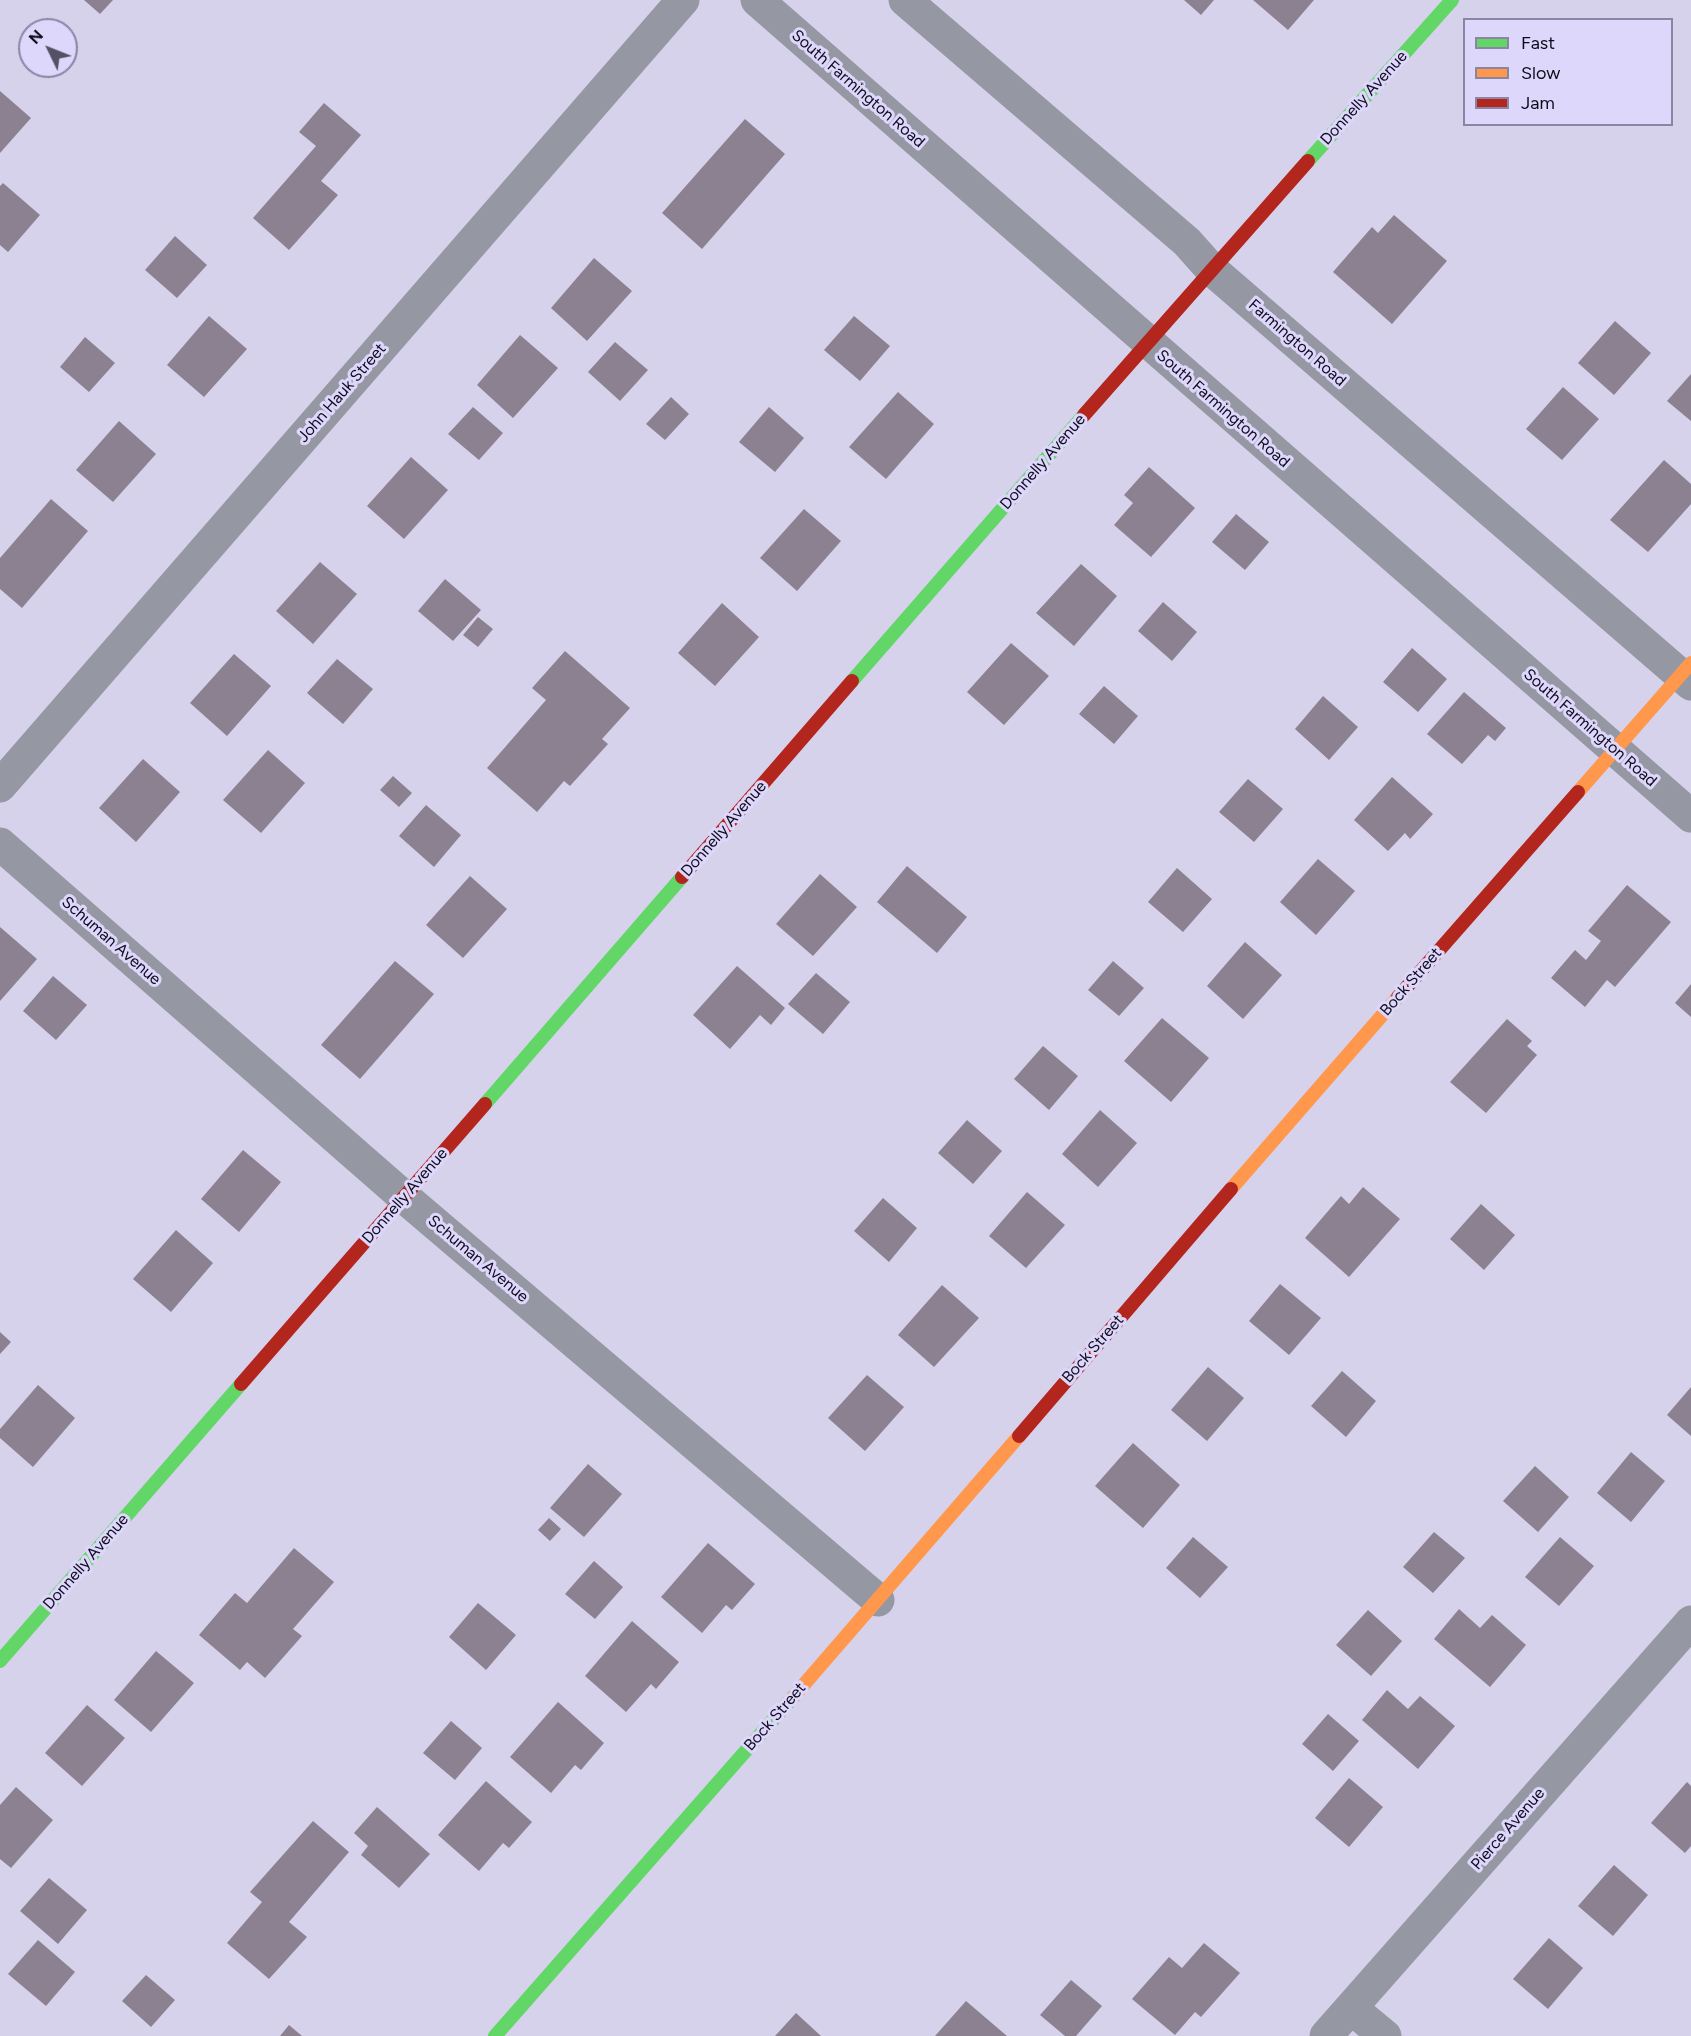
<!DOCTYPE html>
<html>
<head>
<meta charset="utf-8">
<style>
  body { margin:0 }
  #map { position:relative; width:1691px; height:2036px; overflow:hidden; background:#d7d2ec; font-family:Figtree,sans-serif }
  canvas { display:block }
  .legend { position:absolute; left:1463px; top:18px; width:210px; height:108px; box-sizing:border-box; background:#ded7fc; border:2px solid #8b85a2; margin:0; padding:8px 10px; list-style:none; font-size:18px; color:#0f0b1b }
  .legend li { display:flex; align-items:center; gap:12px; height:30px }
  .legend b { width:30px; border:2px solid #8b85a2 }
  .north { position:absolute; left:18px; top:18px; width:60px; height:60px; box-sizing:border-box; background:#ded7fc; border:2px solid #8b85a2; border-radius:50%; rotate:313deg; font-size:16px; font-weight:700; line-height:24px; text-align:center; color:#0f0b1b }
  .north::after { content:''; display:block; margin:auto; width:21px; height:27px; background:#555164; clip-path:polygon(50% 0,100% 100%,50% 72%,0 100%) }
</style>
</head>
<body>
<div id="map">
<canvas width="1691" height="2036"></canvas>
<ul class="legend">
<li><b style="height:8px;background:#63d668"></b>Fast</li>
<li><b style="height:8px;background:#ff974d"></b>Slow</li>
<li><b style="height:8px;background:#b3261e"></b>Jam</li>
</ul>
<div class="north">N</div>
</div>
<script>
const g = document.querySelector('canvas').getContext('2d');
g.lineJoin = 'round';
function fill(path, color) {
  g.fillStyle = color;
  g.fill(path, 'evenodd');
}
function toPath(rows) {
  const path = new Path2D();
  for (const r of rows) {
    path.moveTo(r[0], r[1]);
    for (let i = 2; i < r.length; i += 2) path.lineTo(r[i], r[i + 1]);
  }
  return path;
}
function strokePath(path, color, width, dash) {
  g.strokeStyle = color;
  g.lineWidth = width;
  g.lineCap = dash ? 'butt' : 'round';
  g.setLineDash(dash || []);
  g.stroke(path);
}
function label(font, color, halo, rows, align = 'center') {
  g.font = font + ' Figtree,sans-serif';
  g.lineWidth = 6;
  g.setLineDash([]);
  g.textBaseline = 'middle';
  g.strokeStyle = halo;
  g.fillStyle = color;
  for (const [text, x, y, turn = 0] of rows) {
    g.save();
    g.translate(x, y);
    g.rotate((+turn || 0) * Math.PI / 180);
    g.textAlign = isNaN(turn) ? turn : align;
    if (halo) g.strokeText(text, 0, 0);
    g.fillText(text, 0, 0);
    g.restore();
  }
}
fill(toPath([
  [84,0,113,0,100,14],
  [1184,0,1214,0,1201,15],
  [1253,0,1314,0,1288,30],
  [0,91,31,118,0,153],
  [324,103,361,135,321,181,338,195,289,250,253,218,316,146,299,132],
  [745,119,785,154,702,249,662,213],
  [3,183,40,215,8,252,0,245,0,186],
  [1394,215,1447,261,1392,324,1333,272,1372,227,1378,233],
  [175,236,207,265,177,298,145,270],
  [594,258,632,291,587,341,551,308],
  [209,316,247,349,204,397,167,365],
  [854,316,890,346,860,381,824,350],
  [1615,321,1651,353,1614,395,1578,363],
  [520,335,558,368,513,418,477,385],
  [85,337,115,363,89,392,60,367],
  [615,342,648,370,620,401,588,372],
  [1691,374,1691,421,1667,401],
  [1563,387,1599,419,1562,460,1526,429],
  [898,392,934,424,886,479,849,447],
  [671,397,689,414,665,440,646,424],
  [473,407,503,433,479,460,448,434],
  [769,407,804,438,775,472,739,442],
  [119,421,156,454,113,502,76,470],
  [411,457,448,490,404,539,367,506],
  [1664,460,1691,484,1691,504,1648,552,1610,520],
  [1149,467,1195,508,1151,557,1114,525,1133,503,1124,495],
  [51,499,88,531,22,608,0,589,0,558],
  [804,509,841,541,797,591,760,558],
  [1236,514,1269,542,1245,570,1212,542],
  [320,562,357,594,313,644,276,611],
  [1081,564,1117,596,1074,646,1036,613],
  [445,579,481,610,453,641,418,611],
  [1163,602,1197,632,1172,661,1138,631],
  [722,603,759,637,715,686,678,653],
  [478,617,493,629,478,647,463,635],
  [1011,643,1049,676,1004,725,967,692],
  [1412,648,1447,679,1418,712,1383,682],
  [565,651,630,708,602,739,608,744,570,786,564,781,537,812,487,768,546,700,532,688],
  [234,654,271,686,227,736,190,703],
  [337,659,373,689,343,724,307,693],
  [1104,686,1138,716,1114,744,1079,714],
  [1464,692,1506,728,1495,741,1488,735,1462,764,1427,734],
  [1323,696,1358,727,1329,760,1295,729],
  [268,750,305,783,261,833,223,800],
  [143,759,180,792,136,842,99,808],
  [393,776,412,793,399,807,380,790],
  [1392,777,1433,814,1410,839,1405,833,1388,851,1354,820],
  [1248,779,1283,809,1254,842,1219,812],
  [426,805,461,835,434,867,399,836],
  [1318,859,1355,891,1316,935,1280,902],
  [907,866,967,917,937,953,877,902],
  [1177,868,1212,899,1183,932,1148,902],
  [820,874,857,907,813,956,776,924],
  [470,876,507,909,463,958,426,925],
  [1627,885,1671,922,1615,987,1607,980,1585,1007,1551,978,1575,950,1586,960,1601,941,1588,931],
  [0,927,37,959,0,1001],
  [1245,942,1282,975,1243,1019,1207,986],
  [395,961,434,994,360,1079,321,1045],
  [1113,961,1144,988,1119,1016,1088,990],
  [737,966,785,1008,771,1025,760,1015,730,1049,693,1015],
  [816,973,850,1002,823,1034,788,1004],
  [53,976,87,1005,56,1040,23,1011],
  [1691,984,1691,1017,1675,1003],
  [1162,1018,1209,1058,1171,1102,1124,1061],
  [1507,1019,1532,1041,1527,1046,1537,1055,1486,1113,1450,1082],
  [1043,1046,1078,1076,1049,1110,1014,1079],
  [1100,1110,1137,1143,1098,1187,1062,1154],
  [967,1120,1002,1151,973,1184,938,1153],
  [243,1150,281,1182,239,1232,201,1199],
  [1363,1187,1400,1219,1349,1277,1305,1238,1341,1196,1349,1204],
  [1027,1192,1065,1225,1026,1268,989,1236],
  [883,1198,917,1228,889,1262,854,1231],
  [1481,1204,1515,1235,1484,1270,1450,1239],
  [176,1230,213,1263,171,1312,133,1279],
  [1280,1284,1321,1318,1289,1355,1249,1321],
  [942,1285,979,1318,934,1367,898,1335],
  [0,1332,11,1342,0,1354],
  [1208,1367,1244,1398,1207,1441,1171,1410],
  [1342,1371,1376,1401,1346,1437,1311,1406],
  [867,1375,904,1407,865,1451,828,1418],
  [38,1385,75,1418,33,1467,0,1438,0,1429],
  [1691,1387,1691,1436,1667,1415],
  [1133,1443,1180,1485,1143,1528,1095,1486],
  [1631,1452,1665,1481,1631,1522,1597,1493],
  [588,1464,622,1494,584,1537,550,1508],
  [1535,1466,1569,1497,1538,1532,1503,1501],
  [549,1518,561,1529,550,1541,538,1530],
  [1434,1532,1465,1558,1433,1593,1403,1567],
  [1193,1537,1228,1567,1200,1598,1166,1568],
  [1560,1537,1594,1566,1559,1606,1525,1577],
  [708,1543,755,1584,732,1610,726,1605,702,1633,661,1597],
  [294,1548,334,1582,293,1629,302,1636,265,1678,247,1662,240,1670,199,1635,235,1593,247,1603],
  [594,1561,623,1587,595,1619,565,1594],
  [478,1603,516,1635,486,1670,449,1637],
  [1459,1609,1480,1628,1492,1615,1526,1645,1490,1687,1434,1639],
  [1368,1610,1402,1641,1371,1676,1336,1645],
  [632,1621,679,1662,656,1689,651,1684,626,1712,585,1676],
  [156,1651,194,1683,151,1732,114,1700],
  [1387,1690,1408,1709,1420,1696,1455,1726,1418,1769,1362,1720],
  [558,1702,604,1743,581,1770,575,1765,551,1793,510,1757],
  [87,1705,125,1738,82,1786,45,1753],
  [1328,1714,1359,1741,1333,1771,1302,1744],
  [451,1721,482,1748,455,1780,423,1753],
  [1349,1778,1383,1807,1349,1847,1315,1818],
  [486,1781,532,1822,509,1848,503,1843,479,1871,438,1835],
  [1687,1782,1691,1786,1691,1846,1685,1853,1651,1823],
  [16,1787,53,1820,11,1868,0,1859,0,1805],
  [377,1807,430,1854,399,1888,361,1855,368,1846,354,1833],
  [313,1821,349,1852,289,1922,307,1937,269,1979,227,1943,262,1902,250,1892],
  [1614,1865,1648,1895,1613,1936,1578,1906],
  [49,1878,87,1910,58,1944,20,1911],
  [1549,1938,1583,1968,1548,2009,1513,1979],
  [38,1940,75,1972,46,2006,8,1974],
  [1204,1943,1240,1973,1201,2017,1195,2012,1175,2035,1132,1999,1169,1957,1182,1968],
  [146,1975,175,2000,151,2027,122,2001],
  [1071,1980,1102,2006,1076,2036,1065,2036,1040,2015],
  [966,2001,1007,2036,935,2036],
  [796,2013,821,2036,775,2036],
  [289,2025,302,2036,280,2036]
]), '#8b8190');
strokePath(toPath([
  [757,0,1691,816],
  [905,0,1187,242,1211,269,1691,684],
  [0,786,683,0],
  [0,844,404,1197,878,1600],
  [1351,2008,1385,2036],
  [1326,2036,1691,1622]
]), '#9598a3', 33);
strokePath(toPath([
  [1308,161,1452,0],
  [852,681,1084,415],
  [485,1104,682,877],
  [0,1661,241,1384],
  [495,2036,794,1696]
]), '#63d668', 14);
strokePath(toPath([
  [1578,792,1691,663],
  [1231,1189,1398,997],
  [794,1696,1019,1436]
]), '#ff974d', 14);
strokePath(toPath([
  [1084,415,1308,161],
  [682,877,852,681],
  [1398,997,1578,792],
  [241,1384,485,1104],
  [1019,1436,1231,1189]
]), '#b3261e', 14);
label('16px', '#0f0b1b', '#ded7fc', [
  ["South Farmington Road",858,89,41],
  ["Donnelly Avenue",1364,98,-48],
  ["Farmington Road",1297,343,41],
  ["John Hauk Street",342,393,-49],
  ["South Farmington Road",1223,409,41],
  ["Donnelly Avenue",1043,462,-49],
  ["South Farmington Road",1590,728,41],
  ["Donnelly Avenue",724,829,-49],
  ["Schuman Avenue",111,941,41],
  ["Bock Street",1411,982,-49],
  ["Donnelly Avenue",405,1196,-49],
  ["Schuman Avenue",478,1259,40],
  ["Bock Street",1093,1349,-49],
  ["Donnelly Avenue",86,1562,-49],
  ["Bock Street",775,1717,-49],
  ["Pierce Avenue",1508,1829,-49]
]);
</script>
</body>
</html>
